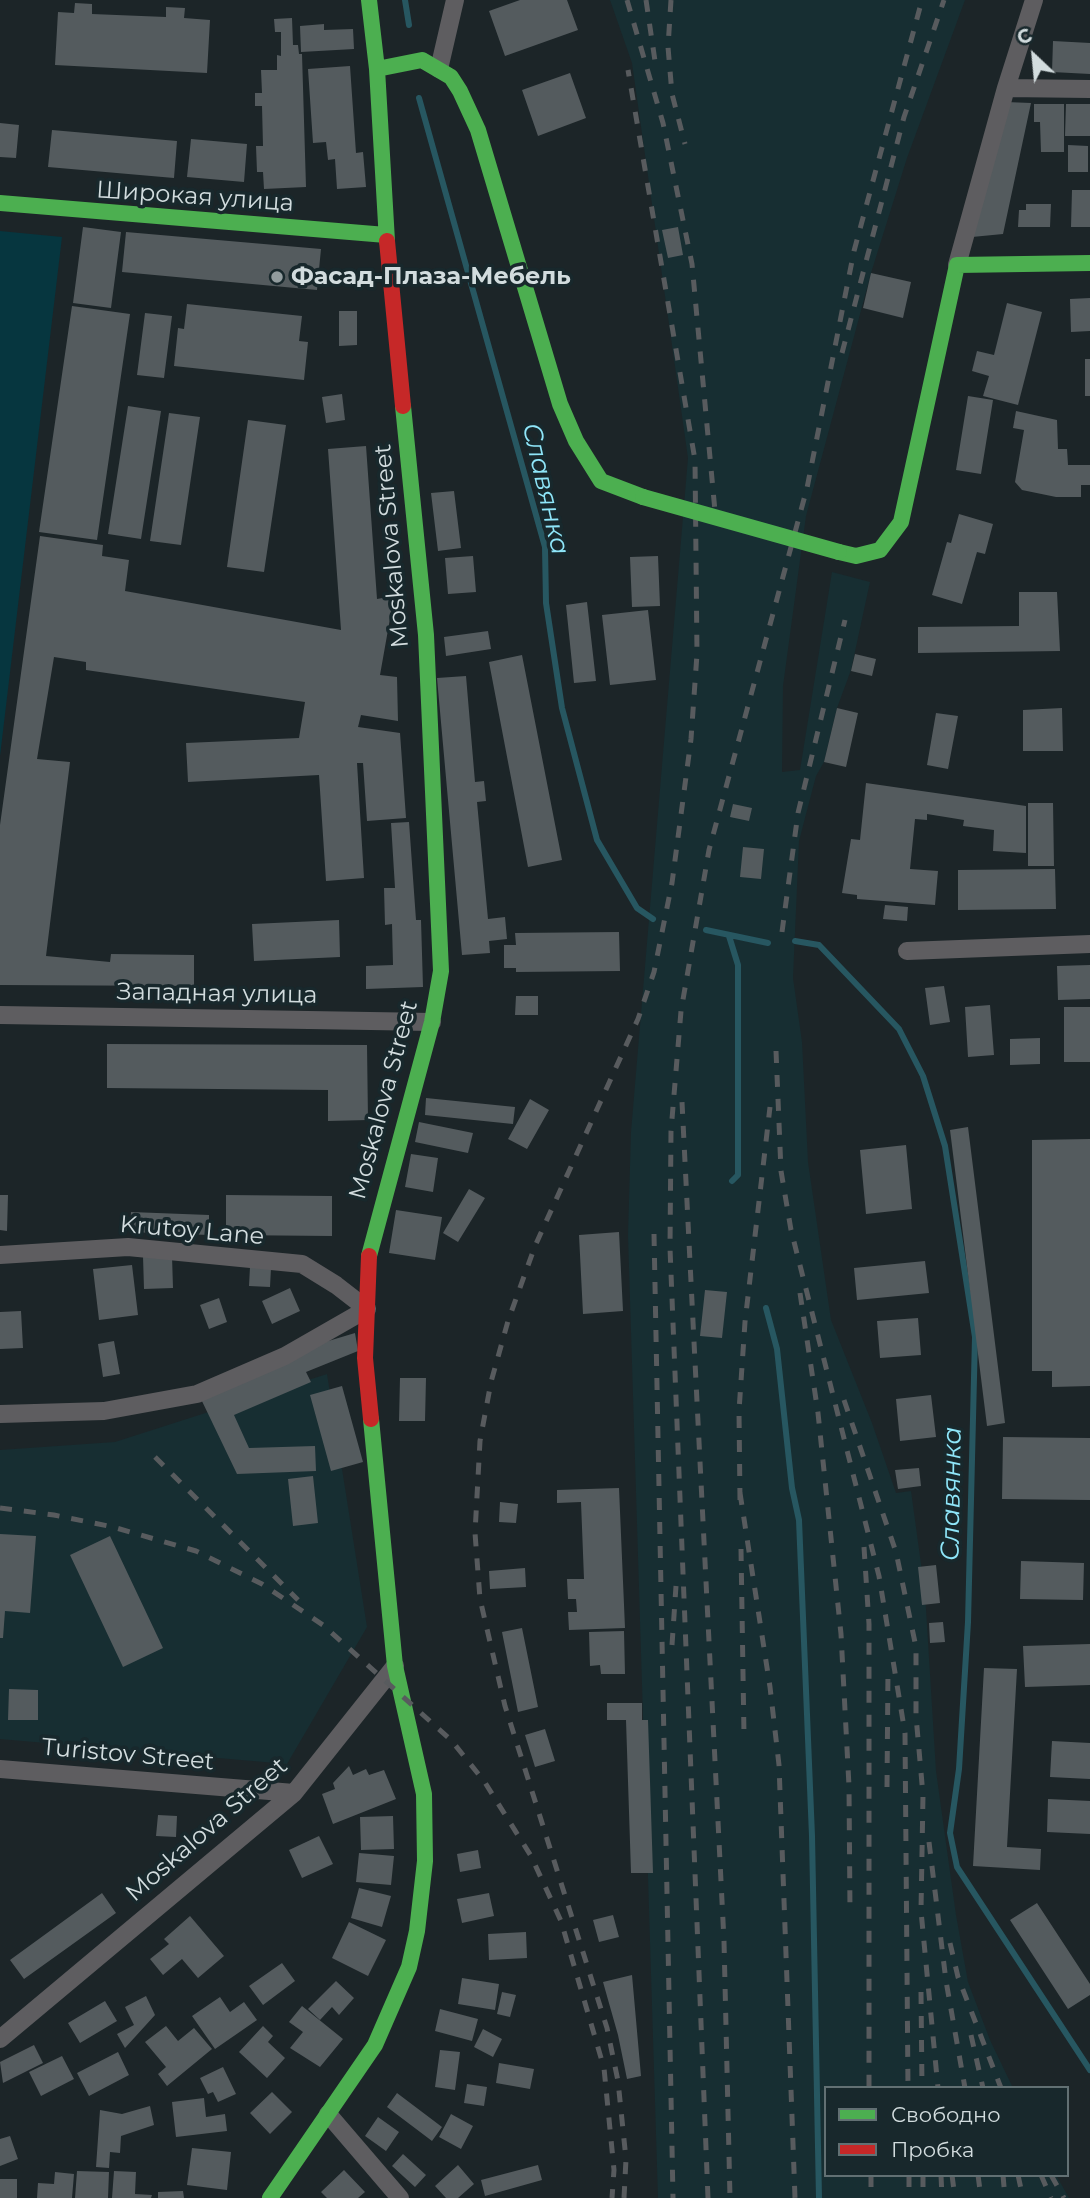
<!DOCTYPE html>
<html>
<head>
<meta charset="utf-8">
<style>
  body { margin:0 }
  #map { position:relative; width:1090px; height:2198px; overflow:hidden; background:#1c2528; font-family:Montserrat,sans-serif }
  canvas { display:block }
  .legend { position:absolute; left:824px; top:2086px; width:245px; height:91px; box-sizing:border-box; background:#18282c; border:2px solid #627073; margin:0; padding:9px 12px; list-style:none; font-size:21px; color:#d2dcde }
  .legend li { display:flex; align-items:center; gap:14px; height:35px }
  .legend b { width:35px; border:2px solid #627073 }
  .north { position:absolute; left:999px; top:21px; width:70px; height:70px; -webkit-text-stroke:5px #18282c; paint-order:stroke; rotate:334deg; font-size:19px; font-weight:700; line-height:28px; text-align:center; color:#d2dcde }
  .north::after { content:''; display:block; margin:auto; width:24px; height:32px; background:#d2dcde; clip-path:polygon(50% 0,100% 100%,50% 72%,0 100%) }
</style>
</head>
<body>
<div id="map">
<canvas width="1090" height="2198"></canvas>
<ul class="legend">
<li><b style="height:9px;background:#4caf50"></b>Свободно</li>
<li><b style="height:9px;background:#c62828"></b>Пробка</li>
</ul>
<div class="north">С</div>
</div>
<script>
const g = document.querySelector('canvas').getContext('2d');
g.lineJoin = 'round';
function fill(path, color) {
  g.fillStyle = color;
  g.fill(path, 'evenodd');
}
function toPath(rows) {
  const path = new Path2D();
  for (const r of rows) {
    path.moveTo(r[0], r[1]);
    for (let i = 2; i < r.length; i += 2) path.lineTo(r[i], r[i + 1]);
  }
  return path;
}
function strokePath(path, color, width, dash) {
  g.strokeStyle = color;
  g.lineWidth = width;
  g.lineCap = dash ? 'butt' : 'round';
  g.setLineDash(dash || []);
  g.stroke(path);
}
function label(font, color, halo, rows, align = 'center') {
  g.font = font + ' Montserrat,sans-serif';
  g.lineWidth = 7;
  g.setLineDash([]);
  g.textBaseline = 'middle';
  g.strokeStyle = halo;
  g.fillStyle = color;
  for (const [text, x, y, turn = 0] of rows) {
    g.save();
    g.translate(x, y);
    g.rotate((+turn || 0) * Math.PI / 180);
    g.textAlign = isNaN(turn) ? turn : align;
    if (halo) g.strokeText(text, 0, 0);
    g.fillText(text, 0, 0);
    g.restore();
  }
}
fill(toPath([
  [610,0,965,0,907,158,871,273,806,516,783,686,782,772,800,770,832,572,870,582,851,670,837,708,824,762,816,776,799,841,793,978,802,1042,808,1162,831,1320,872,1423,896,1493,911,1491,925,1593,936,1771,956,1915,968,1982,990,2040,1013,2088,826,2088,826,2175,1056,2175,1069,2198,658,2198,628,1235,631,1132,688,458,632,63],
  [327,1374,367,1627,287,1764,0,1739,0,1450,115,1442]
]), '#172e32');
fill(toPath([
  [0,231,62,237,0,756]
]), '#06363f');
strokePath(toPath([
  [405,0,409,25],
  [419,98,545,547,546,603,562,708,597,840,637,908,653,919],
  [706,930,768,943],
  [729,936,738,965,738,1175,732,1181],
  [795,941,819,945,899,1029,923,1076,945,1146,975,1337,968,1622,959,1769,950,1833,957,1867,1090,2070],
  [766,1308,777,1349,792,1488,799,1520,812,1836,819,2198]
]), '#275761', 6);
fill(toPath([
  [520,0,567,0,578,30,505,56,489,11],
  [75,3,92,4,92,14,166,17,166,7,185,8,184,18,210,20,207,73,55,65,58,12,74,13],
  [292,18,293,45,298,45,299,54,302,54,306,187,264,189,263,172,257,172,256,146,263,146,262,106,255,106,255,93,262,93,261,70,277,70,277,55,281,56,281,32,275,32,274,19],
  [324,24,324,30,353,29,354,49,301,52,300,26],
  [1053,41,1090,43,1090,74,1052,72],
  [350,66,356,153,363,152,366,187,337,189,335,159,328,160,326,142,313,143,308,69],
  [570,73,586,118,538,136,522,90],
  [1006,102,1031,103,1003,234,972,237],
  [1034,104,1064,104,1064,152,1041,152,1040,122,1034,122],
  [1066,104,1090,104,1090,136,1065,136],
  [0,123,19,125,16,158,0,157],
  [52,130,177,141,174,178,48,167],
  [191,139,247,144,244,182,187,177],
  [1068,145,1088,146,1088,172,1068,172],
  [1072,190,1090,190,1090,227,1071,227],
  [1026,204,1051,204,1050,227,1018,227,1019,210,1026,210],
  [83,227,121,232,111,308,73,303],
  [678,227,683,255,668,258,662,230],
  [126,232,321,249,317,290,122,272],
  [871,273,911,282,903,318,863,308],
  [1090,298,1090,331,1071,332,1070,299],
  [1007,303,1042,312,1018,405,983,396,989,376,972,371,977,351,994,355],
  [187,304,302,316,299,341,308,342,304,380,174,366,178,328,184,329],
  [72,306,130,314,97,540,39,532],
  [339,311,357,311,357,345,339,346],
  [145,313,172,316,164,378,137,375],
  [1085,359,1090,359,1090,396,1085,396],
  [342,394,345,420,326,423,322,397],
  [968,396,993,400,981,474,956,470],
  [128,406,161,411,141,539,108,534],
  [1016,411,1057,420,1058,449,1067,449,1068,465,1090,465,1090,485,1081,485,1081,497,1056,497,1022,490,1015,482,1024,430,1013,428],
  [169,413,200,417,181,545,150,541],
  [248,420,286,425,264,572,227,567],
  [366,446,377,599,394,596,380,675,397,677,398,721,361,715,358,727,400,733,406,818,367,821,363,763,357,763,364,878,326,881,319,775,188,782,186,743,299,738,305,702,86,670,86,662,54,657,37,759,70,762,46,956,110,962,111,954,194,955,194,986,0,985,0,825,40,536,103,545,102,556,129,560,125,591,341,630,328,449],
  [454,491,461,548,438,551,431,493],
  [959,514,993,524,985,554,977,552,962,604,932,595,947,542,951,543],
  [473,556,476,592,448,594,445,558],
  [658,556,660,606,632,607,630,557],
  [1019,592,1057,592,1060,651,918,653,918,627,1019,626],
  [587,602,596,681,574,683,566,605],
  [648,610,656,680,610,685,602,615],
  [488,631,491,649,446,656,444,637],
  [855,654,876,659,872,676,851,671],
  [522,655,562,860,528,867,489,662],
  [466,676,475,782,484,781,486,801,477,802,488,919,505,917,507,939,489,941,490,953,462,955,437,678],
  [837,708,858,713,846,767,824,762],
  [1062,708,1063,751,1023,751,1023,710],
  [936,713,958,716,948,769,927,765],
  [866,783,1026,806,1026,853,993,851,994,830,963,826,964,820,927,814,927,820,915,819,910,869,938,871,935,905,857,899,857,895,842,893,851,839,860,840],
  [1028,803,1053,803,1054,866,1028,866],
  [733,804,752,808,749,821,730,817],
  [409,822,416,920,421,920,423,987,366,989,366,966,393,965,392,924,385,925,384,888,395,888,391,823],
  [743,847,764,849,761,879,740,877],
  [1055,869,1056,909,958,910,958,870],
  [885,905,908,907,907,921,883,919],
  [339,920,340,957,254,961,252,924],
  [619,932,620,971,516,972,516,968,504,968,504,945,516,945,515,933],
  [1090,965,1090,999,1058,1000,1057,966],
  [944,986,950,1022,930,1025,925,988],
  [516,996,538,996,538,1015,515,1015],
  [990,1005,994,1055,968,1057,965,1007],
  [1064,1007,1090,1007,1090,1062,1064,1062],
  [1040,1038,1040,1064,1010,1065,1010,1039],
  [107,1044,367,1045,368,1120,328,1121,328,1090,107,1088],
  [426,1098,515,1107,513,1124,425,1115],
  [530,1099,549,1110,527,1149,508,1139],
  [419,1122,473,1133,468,1153,415,1142],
  [968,1127,1005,1423,987,1426,950,1130],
  [1090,1139,1090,1386,1052,1387,1052,1371,1032,1371,1032,1140],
  [906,1145,912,1209,866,1214,860,1150],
  [411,1154,438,1158,433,1192,405,1187],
  [469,1189,485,1198,458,1242,443,1233],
  [0,1195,8,1195,7,1231,0,1230],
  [226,1195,332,1196,332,1236,226,1235],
  [396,1210,442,1217,435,1260,389,1253],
  [131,1212,209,1215,209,1235,130,1232],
  [619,1232,623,1311,583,1314,579,1235],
  [143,1256,172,1256,173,1288,144,1289],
  [925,1261,929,1293,857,1300,854,1268],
  [132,1265,138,1315,99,1320,93,1269],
  [250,1267,271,1268,270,1287,249,1286],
  [290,1288,300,1311,272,1324,262,1301],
  [705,1290,727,1292,722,1338,700,1336],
  [219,1298,227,1322,209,1329,200,1305],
  [21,1311,23,1348,0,1349,0,1312],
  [918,1318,921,1355,880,1358,877,1321],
  [355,1333,358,1351,306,1372,311,1382,234,1415,249,1448,315,1446,316,1471,237,1474,200,1397,315,1345],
  [114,1341,120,1374,103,1377,98,1344],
  [400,1378,426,1378,425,1421,399,1421],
  [342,1386,363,1462,331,1471,310,1395],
  [931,1395,936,1437,900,1441,896,1399],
  [1003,1437,1090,1438,1090,1500,1002,1499],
  [919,1468,921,1486,898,1489,895,1470],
  [313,1476,318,1523,293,1526,288,1479],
  [619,1488,625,1628,569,1630,568,1612,577,1612,576,1599,568,1599,567,1579,584,1579,581,1502,557,1503,557,1490],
  [500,1502,518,1504,516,1523,499,1522],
  [0,1534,36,1536,30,1613,5,1611,3,1638,0,1638],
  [110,1536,163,1648,123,1667,70,1555],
  [1021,1561,1084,1563,1083,1600,1020,1599],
  [936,1565,940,1603,922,1605,918,1567],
  [525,1568,526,1587,490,1589,489,1571],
  [943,1622,945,1642,930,1643,929,1623],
  [522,1628,538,1707,518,1712,502,1632],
  [624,1631,625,1674,601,1674,600,1665,590,1666,589,1632],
  [1090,1644,1090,1685,1025,1687,1023,1646],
  [984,1668,1017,1669,1007,1847,1041,1849,1040,1870,973,1866],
  [9,1689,38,1690,38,1720,8,1720],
  [607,1703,642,1703,642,1720,648,1720,653,1873,631,1873,626,1720,607,1720],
  [545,1729,555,1761,535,1767,525,1735],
  [1052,1741,1090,1743,1090,1779,1050,1777],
  [349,1766,353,1775,366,1769,369,1775,384,1770,396,1799,333,1824,322,1794,335,1789,333,1783],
  [1048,1799,1090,1801,1090,1834,1047,1832],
  [158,1815,177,1816,176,1837,156,1836],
  [393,1816,394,1849,361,1850,360,1817],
  [319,1836,333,1864,302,1878,289,1850],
  [478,1850,481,1868,460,1872,457,1854],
  [359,1853,394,1856,391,1885,356,1882],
  [359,1888,391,1896,382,1927,351,1918],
  [102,1893,116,1913,24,1979,10,1960],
  [489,1893,494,1916,462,1923,457,1899],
  [1037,1903,1090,1984,1090,1995,1068,2009,1010,1920],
  [613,1915,619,1937,599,1942,593,1920],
  [190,1916,224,1956,198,1978,182,1959,163,1975,150,1959,169,1944,164,1939],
  [349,1922,386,1940,368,1976,332,1958],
  [526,1932,527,1958,489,1960,488,1934],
  [282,1963,295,1981,263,2005,249,1986],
  [632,1975,641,2076,627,2079,618,2035,603,1982],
  [462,1978,499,1984,495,2010,458,2004],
  [336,1981,354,1998,339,2015,332,2007,320,2020,308,2009],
  [502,1992,516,1995,510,2017,497,2014],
  [146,1996,155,2015,125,2048,117,2034,134,2025,125,2007],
  [220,1997,230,2012,244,2002,257,2020,215,2049,192,2016],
  [105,2001,117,2021,80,2043,68,2023],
  [302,2006,343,2039,320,2067,290,2048,303,2032,289,2022],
  [440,2009,478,2019,472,2041,435,2031],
  [166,2026,178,2041,194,2028,212,2049,167,2086,158,2074,166,2067,145,2042],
  [263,2026,273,2036,268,2042,285,2058,267,2078,239,2052],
  [483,2029,502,2039,493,2057,474,2047],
  [34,2045,43,2063,3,2083,0,2062],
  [440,2050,460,2052,455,2090,435,2087],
  [118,2052,129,2075,89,2096,77,2073],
  [62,2056,74,2079,41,2096,29,2072],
  [499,2063,534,2069,530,2089,496,2083],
  [223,2067,236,2094,218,2102,213,2092,208,2094,200,2078],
  [467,2084,487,2087,484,2106,464,2103],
  [272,2092,292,2112,270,2134,250,2113],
  [397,2093,442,2127,432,2141,387,2107],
  [204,2098,206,2117,225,2114,227,2131,176,2137,172,2102],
  [150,2106,154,2125,121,2136,120,2153,110,2152,109,2168,96,2167,100,2110,122,2114],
  [451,2114,473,2126,461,2149,439,2137],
  [378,2117,399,2132,386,2151,365,2136],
  [10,2136,18,2159,0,2166,0,2139],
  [192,2148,231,2152,227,2190,187,2185],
  [403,2154,426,2175,415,2187,392,2166],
  [458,2165,474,2184,458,2198,446,2198,435,2186],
  [538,2165,542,2180,485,2196,481,2180],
  [344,2170,365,2192,358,2198,327,2198,321,2192],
  [77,2171,109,2172,108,2198,75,2198],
  [114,2171,136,2172,135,2194,152,2195,151,2198,112,2198],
  [55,2172,74,2174,72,2198,37,2198,38,2183,54,2184],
  [0,2179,17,2179,17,2198,0,2198],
  [183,2191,184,2198,158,2198,158,2192]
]), '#545b5e');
strokePath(toPath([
  [439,69,455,0],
  [1006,88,1090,89],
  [957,265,1006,88,1034,0],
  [907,951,1090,944],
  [0,1015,432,1022],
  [0,1255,128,1247,302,1264,336,1285,367,1309,285,1356,197,1394,104,1411,0,1414],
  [0,1769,294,1793],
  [0,2039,294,1793,395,1666],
  [328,2114,400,2198]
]), '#5e5d60', 18);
strokePath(toPath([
  [369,0,377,69,387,241],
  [377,69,422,60,451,77,460,91,478,130,560,404,576,441,601,481,643,497],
  [0,203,386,235],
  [839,552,856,556,880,550,901,522,957,265,1090,263],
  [369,1256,432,1022,441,971,426,635,403,406],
  [270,2198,375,2045,409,1967,417,1931,425,1861,424,1794,395,1666,371,1419]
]), '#4caf50', 16);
strokePath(toPath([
  [387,241,403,406],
  [369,1256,365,1358,371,1419]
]), '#c62828', 16);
strokePath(toPath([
  [627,0,663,123,692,264,716,522],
  [646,0,655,61],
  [671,0,668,47,672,94,685,144],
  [842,353,904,117,944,0],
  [782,932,798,813,845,620],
  [776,1051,781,1171,791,1230,879,1576,905,1733,908,2088],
  [682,1102,724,1941,730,2198],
  [654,1234,673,2198],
  [800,1293,818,1413,841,1634,849,1786,850,1912],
  [844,1400,896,1552,916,1647,916,1716,923,1795,921,1911,938,2088],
  [155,1457,298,1600],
  [740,1493,770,1687,779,1765,795,2198],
  [740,1500,739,1411,745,1322,770,1107],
  [0,1508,54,1515,113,1527,196,1551,262,1584,323,1625,451,1740,484,1781,531,1856,561,1921,604,2068,614,2170,612,2198],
  [864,1547,869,1624,869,2088],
  [741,1549,744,1735],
  [672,1645,676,1586],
  [887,1787,888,1670],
  [929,1842,946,1981,965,2088],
  [950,1943,958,1977,1001,2088],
  [921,1992,922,2088],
  [971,2035,983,2088],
  [871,2175,871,2198],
  [909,2175,909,2198],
  [923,2175,923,2198],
  [941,2175,942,2198],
  [952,2175,955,2198],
  [978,2175,981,2198],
  [1003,2175,1005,2198],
  [1018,2175,1023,2198],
  [1041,2175,1051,2198],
  [1051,2175,1064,2198],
  [624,2198,626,2159,618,2081,607,2028,505,1706,480,1599,475,1533,480,1441,491,1382,508,1321,535,1246,638,1019,654,972,672,883,691,739,697,654,695,460,628,70],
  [708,2198,670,1248,671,1131,681,1011,709,850,807,488,854,251,922,0]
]), '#585b5e', 5, [12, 12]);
strokePath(toPath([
  [643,497,839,552]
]), '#4caf50', 16);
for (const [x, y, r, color] of [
  [277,277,7,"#929c9e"]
]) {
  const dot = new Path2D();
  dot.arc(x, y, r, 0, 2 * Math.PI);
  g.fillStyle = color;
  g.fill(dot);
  strokePath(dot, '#18282c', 2.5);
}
label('24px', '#d2dcde', '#18282c', [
  ["Широкая улица",195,197,4],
  ["Moskalova Street",392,546,-95],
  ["Западная улица",217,994,1],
  ["Moskalova Street",384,1100,-75],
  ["Krutoy Lane",192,1231,5],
  ["Turistov Street",128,1755,5],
  ["Moskalova Street",207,1830,-41]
]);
label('bold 24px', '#d2dcde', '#18282c', [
  ["Фасад-Плаза-Мебель",291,277]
], 'left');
label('italic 26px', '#8fe6f9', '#18282c', [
  ["Славянка",545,489,77],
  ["Славянка",952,1494,-89]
]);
</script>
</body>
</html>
